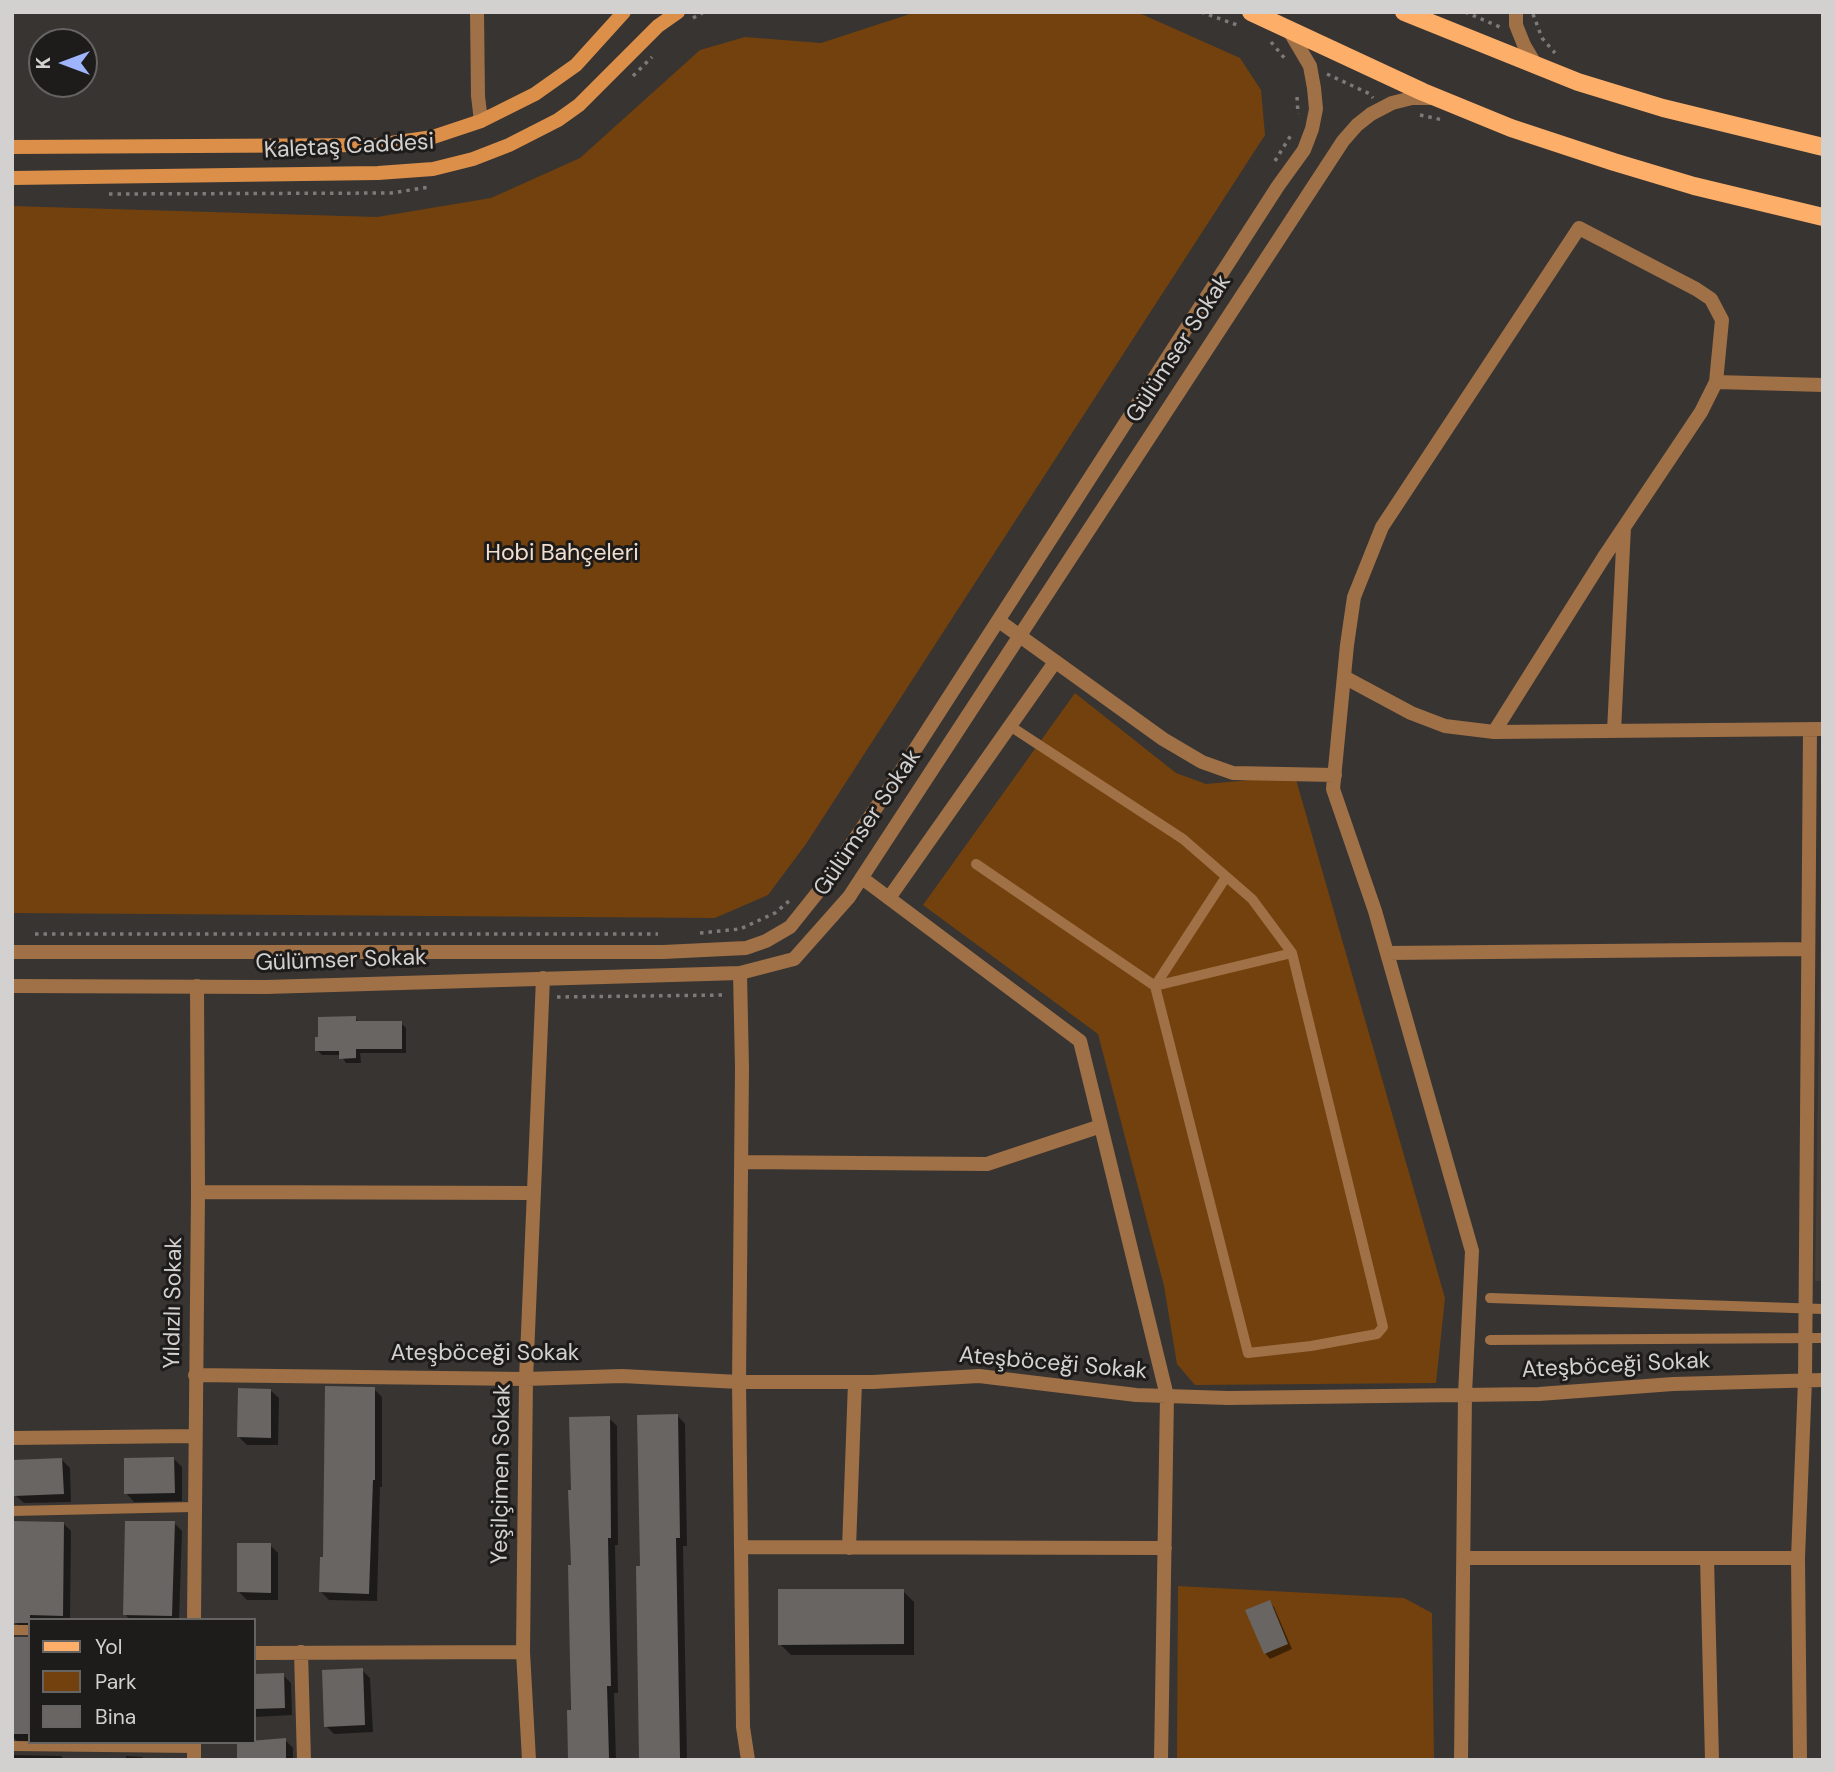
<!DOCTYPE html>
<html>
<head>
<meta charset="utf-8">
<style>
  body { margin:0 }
  #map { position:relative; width:1835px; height:1772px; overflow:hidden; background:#373432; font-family:"DM Sans",sans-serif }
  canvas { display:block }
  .frame { position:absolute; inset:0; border:14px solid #d3d1d0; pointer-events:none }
  .legend { position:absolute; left:28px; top:1618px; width:228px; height:126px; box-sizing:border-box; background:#1d1c1b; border:2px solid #666463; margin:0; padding:9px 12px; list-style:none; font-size:21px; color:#d3d1d0 }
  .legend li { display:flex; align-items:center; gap:14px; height:35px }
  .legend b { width:35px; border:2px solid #666463 }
  .north { position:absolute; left:28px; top:28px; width:70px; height:70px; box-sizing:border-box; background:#1d1c1b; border:2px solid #666463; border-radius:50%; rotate:270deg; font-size:19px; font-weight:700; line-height:28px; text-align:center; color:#d3d1d0 }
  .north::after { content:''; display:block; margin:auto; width:24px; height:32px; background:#9eb4fd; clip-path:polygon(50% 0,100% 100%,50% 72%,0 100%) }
</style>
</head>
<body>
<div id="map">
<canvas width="1835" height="1772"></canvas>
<div class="frame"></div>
<ul class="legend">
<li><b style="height:9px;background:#fdae68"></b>Yol</li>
<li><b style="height:19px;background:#73410d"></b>Park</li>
<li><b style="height:19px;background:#686562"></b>Bina</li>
</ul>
<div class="north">K</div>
</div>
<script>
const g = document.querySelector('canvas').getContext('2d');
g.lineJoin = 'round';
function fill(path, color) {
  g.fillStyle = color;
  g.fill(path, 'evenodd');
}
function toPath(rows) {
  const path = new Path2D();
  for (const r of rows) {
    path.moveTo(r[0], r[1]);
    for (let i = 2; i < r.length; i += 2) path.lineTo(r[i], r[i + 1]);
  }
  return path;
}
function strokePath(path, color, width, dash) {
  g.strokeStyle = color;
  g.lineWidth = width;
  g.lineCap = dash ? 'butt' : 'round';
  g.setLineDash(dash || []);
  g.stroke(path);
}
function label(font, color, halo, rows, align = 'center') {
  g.font = font + ' "DM Sans",sans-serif';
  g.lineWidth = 6;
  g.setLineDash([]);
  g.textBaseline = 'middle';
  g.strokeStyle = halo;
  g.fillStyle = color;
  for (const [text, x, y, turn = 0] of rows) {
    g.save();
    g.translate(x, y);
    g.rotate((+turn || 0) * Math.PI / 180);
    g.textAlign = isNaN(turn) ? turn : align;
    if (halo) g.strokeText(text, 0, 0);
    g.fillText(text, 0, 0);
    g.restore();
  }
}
fill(toPath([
  [1823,761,1823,1281,1815,1281]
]), '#453d36');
fill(toPath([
  [916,12,1137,12,1240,58,1261,90,1265,135,806,844,768,895,715,918,12,913,12,206,377,217,491,198,580,158,700,50,745,37,821,43],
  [1075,693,1176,773,1206,784,1295,776,1445,1298,1436,1383,1195,1385,1177,1364,1164,1286,1098,1034,923,905],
  [1178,1586,1404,1598,1432,1613,1434,1760,1177,1760]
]), '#73410d');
fill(toPath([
  [355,1018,360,1023,401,1023,406,1028,406,1053,360,1053,361,1063,346,1063,341,1055,322,1055,317,1050,320,1039],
  [374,1389,382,1397,382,1487,380,1487,377,1601,329,1600,321,1592,325,1559],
  [270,1390,279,1398,278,1445,247,1445,239,1437],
  [677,1415,685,1424,687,1546,683,1546,687,1760,642,1760,642,1567],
  [609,1418,617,1426,618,1545,615,1545,618,1693,614,1693,616,1760,570,1760,572,1566],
  [174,1459,182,1467,182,1501,134,1502,126,1493],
  [62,1460,70,1468,71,1502,24,1503,15,1495],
  [63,1523,71,1531,70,1620,30,1620,30,1630,23,1630,15,1622],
  [174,1523,182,1531,179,1620,130,1620,125,1614],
  [270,1545,278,1553,278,1600,247,1600,239,1592],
  [903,1591,914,1602,914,1655,791,1655,780,1644],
  [1269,1602,1274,1607,1292,1649,1270,1659,1265,1653],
  [15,1639,30,1639,30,1742,22,1746,14,1738],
  [362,1670,370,1678,373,1732,334,1734,326,1726],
  [283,1675,291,1683,292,1715,254,1717,254,1676],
  [285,1740,293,1748,293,1760,239,1760],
  [129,1742,182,1742,182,1743,150,1743,134,1747],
  [14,1755,61,1756,65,1760,14,1760],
  [126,1756,142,1757,145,1760,126,1760]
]), '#0007');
fill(toPath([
  [356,1016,356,1021,402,1021,402,1049,356,1049,356,1058,339,1059,339,1051,315,1051,315,1037,318,1037,318,1017],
  [325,1386,375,1387,375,1480,373,1480,369,1594,319,1592,320,1557,323,1557],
  [238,1388,271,1389,271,1438,237,1437],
  [678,1414,680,1538,676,1538,680,1758,639,1760,636,1566,640,1566,637,1415],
  [610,1416,611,1538,608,1538,611,1686,607,1686,609,1758,568,1760,567,1710,571,1710,568,1565,571,1565,568,1490,571,1490,569,1417],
  [174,1457,175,1493,124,1494,124,1458],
  [62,1458,64,1494,14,1496,12,1460],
  [12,1521,64,1522,63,1616,30,1615,30,1623,13,1623],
  [125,1521,175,1521,172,1616,123,1615],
  [237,1543,271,1543,271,1593,237,1592],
  [778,1589,904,1589,904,1644,778,1645],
  [1270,1600,1288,1644,1264,1654,1245,1610],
  [13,1637,30,1637,30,1734,12,1734],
  [363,1668,365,1725,324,1727,322,1670],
  [284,1673,285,1708,254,1709,254,1674],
  [286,1738,286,1760,237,1760,237,1742]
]), '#686562');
strokePath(toPath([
  [780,12,809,12],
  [1201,12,1240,26],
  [1465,12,1500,27],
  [1533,14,1542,38,1555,53],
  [693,18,704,12],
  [1271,42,1286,60],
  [1327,74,1370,94,1373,98],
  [633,76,652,57],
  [1297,97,1298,114],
  [1420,115,1443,120],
  [1275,161,1291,135],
  [109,194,391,193,430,187],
  [700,933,740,929,775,913,789,901],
  [35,934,658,934],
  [557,997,727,995]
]), '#7d7b79', 3.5, [3.5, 5]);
strokePath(toPath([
  [976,864,1155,986,1248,1353,1311,1346,1377,1334,1383,1327,1292,953,1252,899,1183,839,1010,726],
  [1226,877,1155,986,1292,953],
  [1490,1298,1823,1309],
  [1490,1340,1823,1338],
  [12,1511,193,1507],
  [12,1630,30,1630],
  [12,1746,194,1748]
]), '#a07046', 10);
strokePath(toPath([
  [477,12,478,96,481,121],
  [1716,382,1823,385],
  [999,621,1163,739,1202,762,1233,773,1335,775],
  [1344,677,1411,713,1445,726,1494,732,1823,729],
  [1614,731,1624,527],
  [862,878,1080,1041,1167,1396,1161,1760],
  [889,898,1055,662],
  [1387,953,1808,949],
  [740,973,742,1068,739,1382,741,1547,743,1727,748,1760],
  [741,1162,987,1164,1101,1126],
  [198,1192,534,1193],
  [195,1375,526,1379,622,1376,739,1382,873,1382,979,1376,1136,1395,1228,1398,1539,1394,1673,1384,1823,1380],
  [12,1438,194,1436],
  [741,1547,1165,1548],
  [849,1548,855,1382],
  [1464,1558,1798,1558],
  [1707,1558,1712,1760],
  [194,1620,198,1192,197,986],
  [301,1652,304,1760],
  [254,1653,523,1652],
  [194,1742,194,1760],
  [529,1760,523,1652,526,1379,543,978],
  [1461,1760,1465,1394,1472,1251,1375,911,1333,789,1347,645,1354,597,1382,527,1579,228,1696,289,1711,299,1722,320,1716,382,1701,412,1604,557,1494,732],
  [1800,1760,1798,1558,1805,1380,1810,729]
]), '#a07046', 14);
strokePath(toPath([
  [1516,12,1516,25,1524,45,1537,67],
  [12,952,663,952,746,948,766,941,790,927,826,882,907,762,1278,186,1304,150,1312,129,1316,109,1314,88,1310,66,1287,27],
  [12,986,266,987,740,973,794,959,849,897,1343,141,1357,125,1371,114,1392,103,1412,98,1433,98]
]), '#a07046', 14);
strokePath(toPath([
  [12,147,377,145,433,137,481,121,535,94,576,65,624,12],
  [12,178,378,173,433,169,473,159,509,145,558,120,579,105,658,26,678,12]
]), '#dc8f49', 14);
strokePath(toPath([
  [1251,12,1423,92,1511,128,1614,162,1694,186,1823,217],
  [1404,12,1578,82,1663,108,1823,147]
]), '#fdae68', 18);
label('23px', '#d3d1d0', '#1d1c1b', [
  ["Kaletaş Caddesi",349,147,-3],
  ["Gülümser Sokak",1179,349,-57],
  ["Gülümser Sokak",868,823,-56],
  ["Gülümser Sokak",341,961,-2],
  ["Yıldızlı Sokak",174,1303,-89],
  ["Ateşböceği Sokak",485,1354],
  ["Ateşböceği Sokak",1053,1364,5],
  ["Ateşböceği Sokak",1616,1366,-3],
  ["Yeşilçimen Sokak",502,1474,-89]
]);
label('23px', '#f3dfcf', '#1d1c1b', [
  ["Hobi Bahçeleri",562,554]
]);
</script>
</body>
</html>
